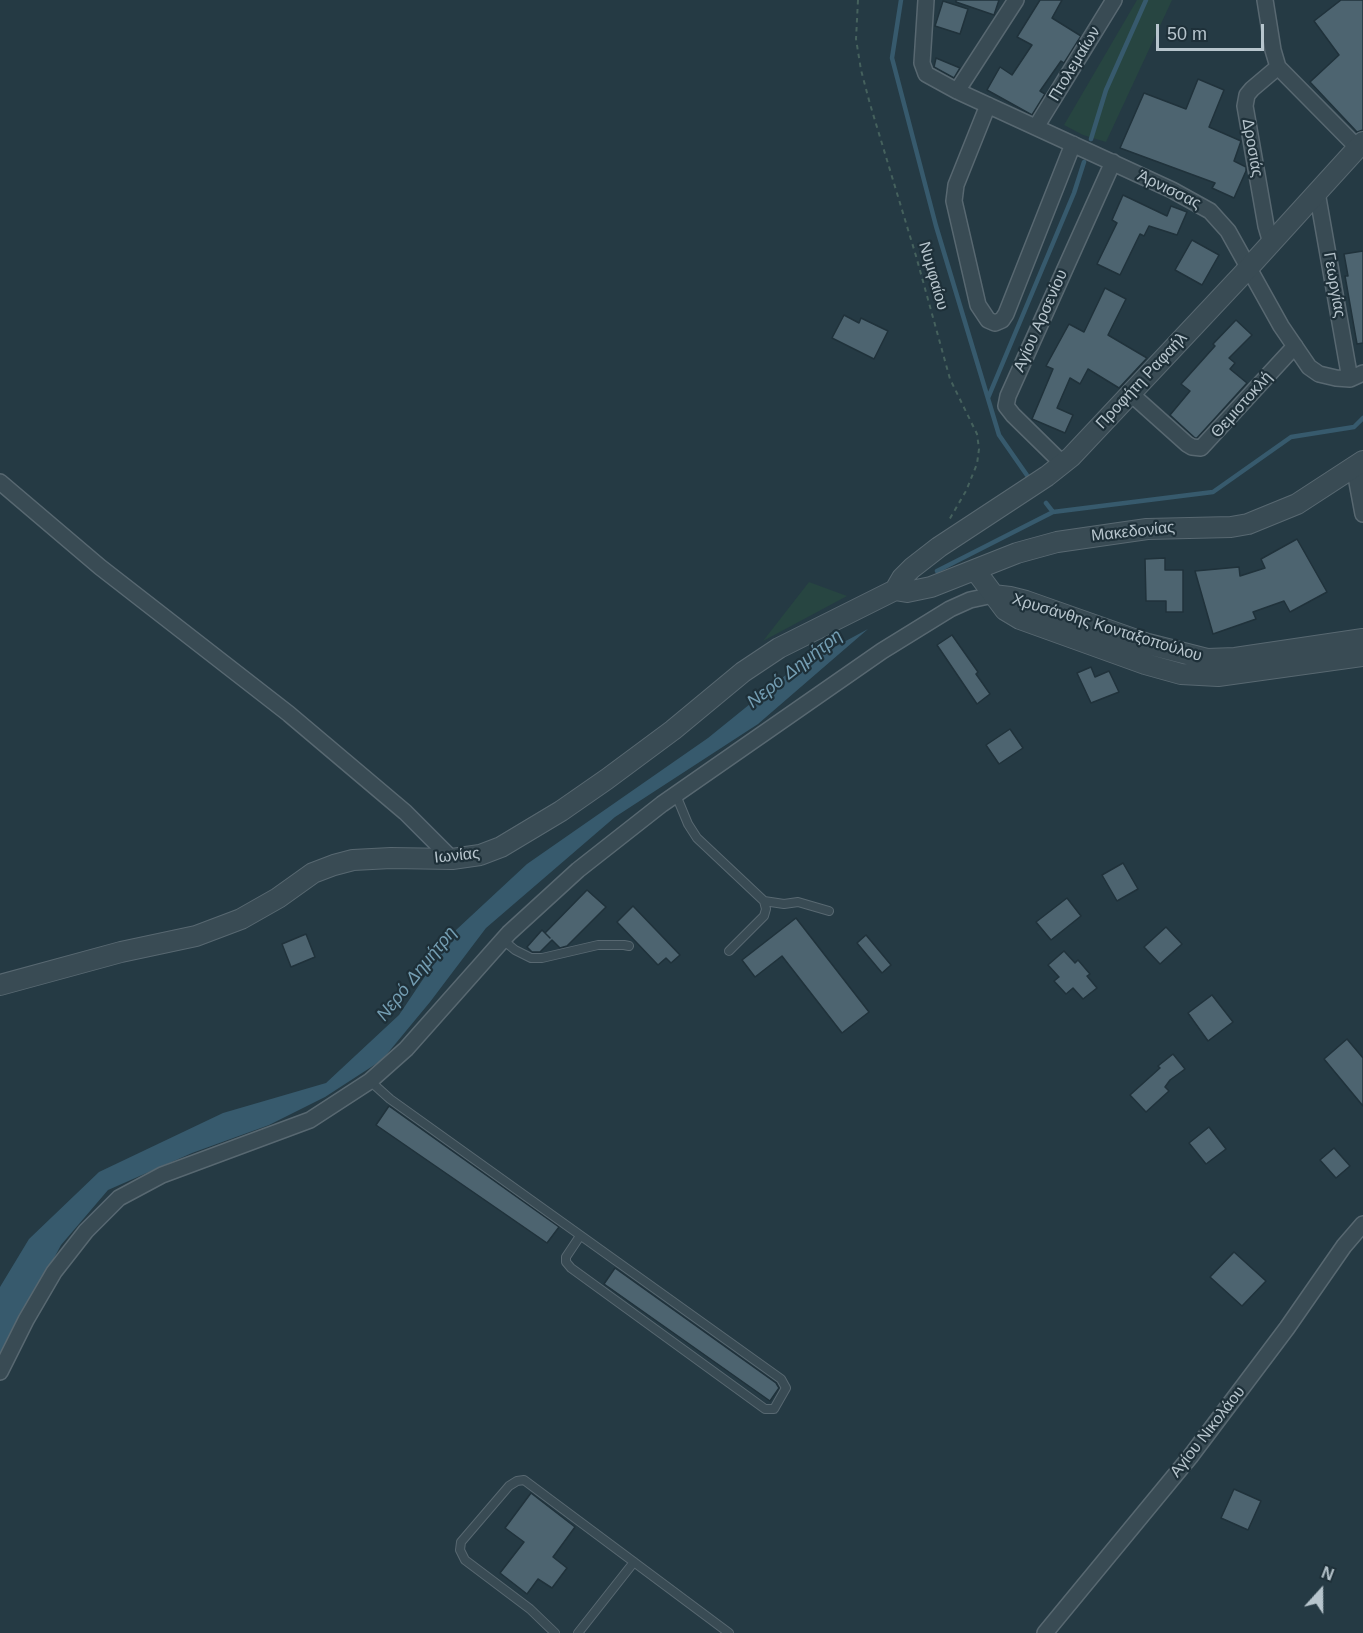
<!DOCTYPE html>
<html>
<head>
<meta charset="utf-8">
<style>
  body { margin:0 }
  #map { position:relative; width:1363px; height:1633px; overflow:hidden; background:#253a44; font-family:Arial,sans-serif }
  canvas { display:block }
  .north { position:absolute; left:1291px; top:1561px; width:60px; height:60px; -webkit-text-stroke:4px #1e3039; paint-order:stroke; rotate:21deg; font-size:16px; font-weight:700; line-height:24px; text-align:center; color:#b7c5cd }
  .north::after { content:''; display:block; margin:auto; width:21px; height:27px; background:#b7c5cd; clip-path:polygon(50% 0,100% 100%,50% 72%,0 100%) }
  .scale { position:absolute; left:1156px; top:24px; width:108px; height:27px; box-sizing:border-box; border:3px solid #b7c5cd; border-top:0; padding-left:8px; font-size:18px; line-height:21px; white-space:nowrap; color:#b7c5cd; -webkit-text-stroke:4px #1e3039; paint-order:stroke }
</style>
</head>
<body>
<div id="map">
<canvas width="1363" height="1633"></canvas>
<div class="north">N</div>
<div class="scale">50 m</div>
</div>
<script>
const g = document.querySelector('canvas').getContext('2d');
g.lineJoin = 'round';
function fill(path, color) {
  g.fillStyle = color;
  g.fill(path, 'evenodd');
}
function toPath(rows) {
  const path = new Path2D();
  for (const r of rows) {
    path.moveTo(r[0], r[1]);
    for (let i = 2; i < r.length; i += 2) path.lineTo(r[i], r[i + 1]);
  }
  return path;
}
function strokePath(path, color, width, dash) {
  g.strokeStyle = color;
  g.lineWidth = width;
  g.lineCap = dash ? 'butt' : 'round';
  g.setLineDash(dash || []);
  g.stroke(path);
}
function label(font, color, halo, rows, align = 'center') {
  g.font = font + ' Arial,sans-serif';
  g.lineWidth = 4.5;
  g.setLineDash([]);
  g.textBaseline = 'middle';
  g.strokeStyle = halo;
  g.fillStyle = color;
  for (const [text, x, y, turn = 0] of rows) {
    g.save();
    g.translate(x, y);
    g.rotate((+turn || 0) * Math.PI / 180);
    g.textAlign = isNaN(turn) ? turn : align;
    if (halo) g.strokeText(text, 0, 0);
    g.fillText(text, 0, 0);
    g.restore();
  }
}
fill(toPath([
  [1137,0,1172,0,1106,142,1083,135,1064,125],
  [809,582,847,596,763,641]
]), '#274541');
fill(toPath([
  [868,629,758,724,615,817,486,928,430,1002,382,1060,325,1097,269,1125,192,1153,108,1190,61,1245,0,1359,0,1287,29,1239,99,1172,223,1113,326,1083,399,1015,456,930,527,864,708,738,792,670]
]), '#375a6d');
strokePath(toPath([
  [901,0,892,58,936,226,999,435,1031,481],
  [1091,139,1106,90,1146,0],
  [988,398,1074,193,1084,162],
  [1046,503,1053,512],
  [937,571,1053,512,1213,492,1291,437,1354,427,1363,418]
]), '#375a6d', 4.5);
const building = toPath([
  [956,0,999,0,994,15,956,2,956,0],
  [1040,0,1062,0,1052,18,1081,36,1064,63,1061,61,1040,91,1045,94,1032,115,987,90,1000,67,1012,75,1032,45,1017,37,1040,0],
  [1341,0,1363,0,1363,130,1357,132,1310,82,1339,55,1314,21,1341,0],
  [943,1,968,9,960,34,935,26,943,1],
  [936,58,960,68,954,78,934,67,936,58],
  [1198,79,1224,90,1209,127,1241,141,1234,161,1246,167,1246,171,1234,198,1212,188,1215,183,1120,148,1144,93,1186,109,1198,79],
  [1123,195,1167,216,1171,206,1187,212,1177,235,1149,226,1144,236,1140,234,1120,275,1097,264,1117,223,1112,220,1123,195],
  [1192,240,1219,255,1202,285,1175,270,1192,240],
  [1363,251,1363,343,1357,344,1345,276,1348,276,1344,254,1363,251],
  [1105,288,1126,299,1108,335,1147,358,1119,388,1088,369,1080,384,1070,378,1057,408,1073,415,1065,433,1032,419,1053,369,1046,366,1069,324,1084,332,1105,288],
  [844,315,859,323,861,318,888,331,874,359,832,338,844,315],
  [1236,320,1252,335,1229,358,1235,363,1230,369,1247,383,1197,438,1195,438,1170,415,1190,391,1181,384,1215,346,1213,344,1236,320],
  [1297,539,1327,592,1290,612,1284,601,1253,612,1256,619,1213,634,1195,571,1239,567,1240,576,1265,568,1261,559,1297,539],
  [1165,558,1165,570,1183,570,1183,612,1166,612,1166,601,1146,601,1145,559,1165,558],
  [952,635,978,672,976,674,990,694,977,704,937,645,952,635],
  [1091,667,1095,677,1109,671,1119,692,1091,703,1077,673,1091,667],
  [1010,729,1023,748,999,764,986,745,1010,729],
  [1123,863,1138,889,1117,901,1102,875,1123,863],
  [587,890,606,907,567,946,560,948,552,940,540,952,532,952,527,947,542,930,550,938,545,933,587,890],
  [1067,898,1081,916,1051,940,1036,922,1067,898],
  [633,906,680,955,671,963,666,958,658,965,617,922,633,906],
  [796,918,869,1012,842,1033,782,956,755,977,742,960,796,918],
  [1166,927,1182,944,1160,964,1144,947,1166,927],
  [306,934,315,957,291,967,282,944,306,934],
  [866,935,891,965,882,973,857,943,866,935],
  [1064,951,1075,963,1078,960,1090,974,1087,976,1097,988,1083,999,1073,988,1066,994,1054,981,1059,977,1048,965,1064,951],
  [1212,995,1233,1022,1208,1041,1188,1013,1212,995],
  [1347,1039,1363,1058,1363,1106,1324,1059,1347,1039],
  [1173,1054,1185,1069,1170,1080,1165,1087,1169,1091,1146,1112,1130,1095,1160,1068,1158,1066,1173,1054],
  [389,1106,559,1227,547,1243,376,1125,389,1106],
  [1209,1127,1226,1149,1206,1164,1189,1143,1209,1127],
  [1334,1148,1350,1166,1336,1178,1320,1160,1334,1148],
  [1234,1252,1266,1281,1242,1306,1210,1277,1234,1252],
  [615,1268,776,1383,779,1388,770,1401,604,1284,615,1268],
  [1234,1489,1261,1501,1248,1530,1221,1518,1234,1489],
  [531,1493,575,1527,553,1557,567,1568,552,1588,538,1579,527,1594,500,1573,524,1542,505,1528,531,1493]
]);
fill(building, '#4d6470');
strokePath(building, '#20323b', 1.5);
const service = toPath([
  [676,795,688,824,697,838,764,901,766,909,764,916,729,951],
  [764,901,784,904,798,902,829,911],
  [503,940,515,950,531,958,542,958,598,945,624,945,629,946],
  [370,1081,390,1099,781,1379,786,1388,774,1409,765,1409,571,1268,566,1262,566,1257,580,1236],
  [555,1633,530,1609,465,1560,460,1550,461,1542,509,1486,517,1481,524,1480,729,1633],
  [578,1633,634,1562]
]);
const minor = toPath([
  [926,0,922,63,926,74,957,91,1172,190,1210,211,1228,231,1281,326,1309,367,1319,374,1336,378,1350,379,1363,373],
  [1265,0,1273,50,1278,67,1358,148],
  [957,91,1016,0],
  [988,105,956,185,954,201,978,305,988,320,995,323,1002,320,1006,314,1073,144],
  [1036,127,1114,0],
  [1317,192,1350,379],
  [1271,243,1266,226,1245,106,1247,95,1252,89,1278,67],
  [1130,393,1187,444,1192,447,1201,448,1295,346],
  [1063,464,1013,415,1006,406,1008,396,1113,162],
  [1354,466,1363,514],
  [0,482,100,567,289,714,405,812,452,859],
  [0,1372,26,1320,54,1272,86,1231,119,1198,162,1175,310,1120,370,1081,406,1049,509,933,578,870,662,804,882,651,950,609,970,600,993,595],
  [1045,1633,1190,1457,1287,1328,1344,1246,1363,1224]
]);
const tertiary = toPath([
  [975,570,1005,610,1020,619,1145,664,1181,674,1218,676,1363,656],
  [895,590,902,578,912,568,939,547,1047,476,1071,457,1242,275,1363,142],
  [895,590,907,592,931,587,1017,553,1057,542,1147,529,1231,527,1248,524,1297,504,1363,461],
  [993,595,1010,597,1026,601,1148,644,1207,659,1235,658,1363,639],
  [0,985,121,952,196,936,241,919,278,898,313,873,334,865,353,860,391,858,452,859,480,855,501,847,561,811,607,779,673,730,743,672,779,648,895,590]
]);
strokePath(service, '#586871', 10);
strokePath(minor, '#586871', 18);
strokePath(tertiary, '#586871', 22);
strokePath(toPath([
  [858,0,856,39,861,70,870,104,916,256,950,379,977,434,979,449,977,464,966,491,949,520]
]), '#45615d', 2, [4.5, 4.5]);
strokePath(service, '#394b54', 8);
strokePath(minor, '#394b54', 15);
strokePath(tertiary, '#394b54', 20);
label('16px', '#b7c5cd', '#1e3039', [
  ["Πτολεμαίων",1075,64,-59],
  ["Δροσιάς",1252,148,80],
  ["Άρνισσας",1169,190,26],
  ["Νυμφαίου",933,276,74],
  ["Γεωργίας",1334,285,80],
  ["Αγίου Αρσενίου",1041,321,-66],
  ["Προφήτη Ραφαήλ",1142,381,-47],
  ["Θεμιστοκλή",1242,405,-48],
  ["Μακεδονίας",1133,532,-6],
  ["Χρυσάνθης Κονταξοπούλου",1107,628,17],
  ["Ιωνίας",457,856,-6],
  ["Αγίου Νικολάου",1208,1432,-52]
]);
label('italic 18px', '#749eb3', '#1e3039', [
  ["Νερό Δημήτρη",795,669,-38],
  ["Νερό Δημήτρη",417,974,-51]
]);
</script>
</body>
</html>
